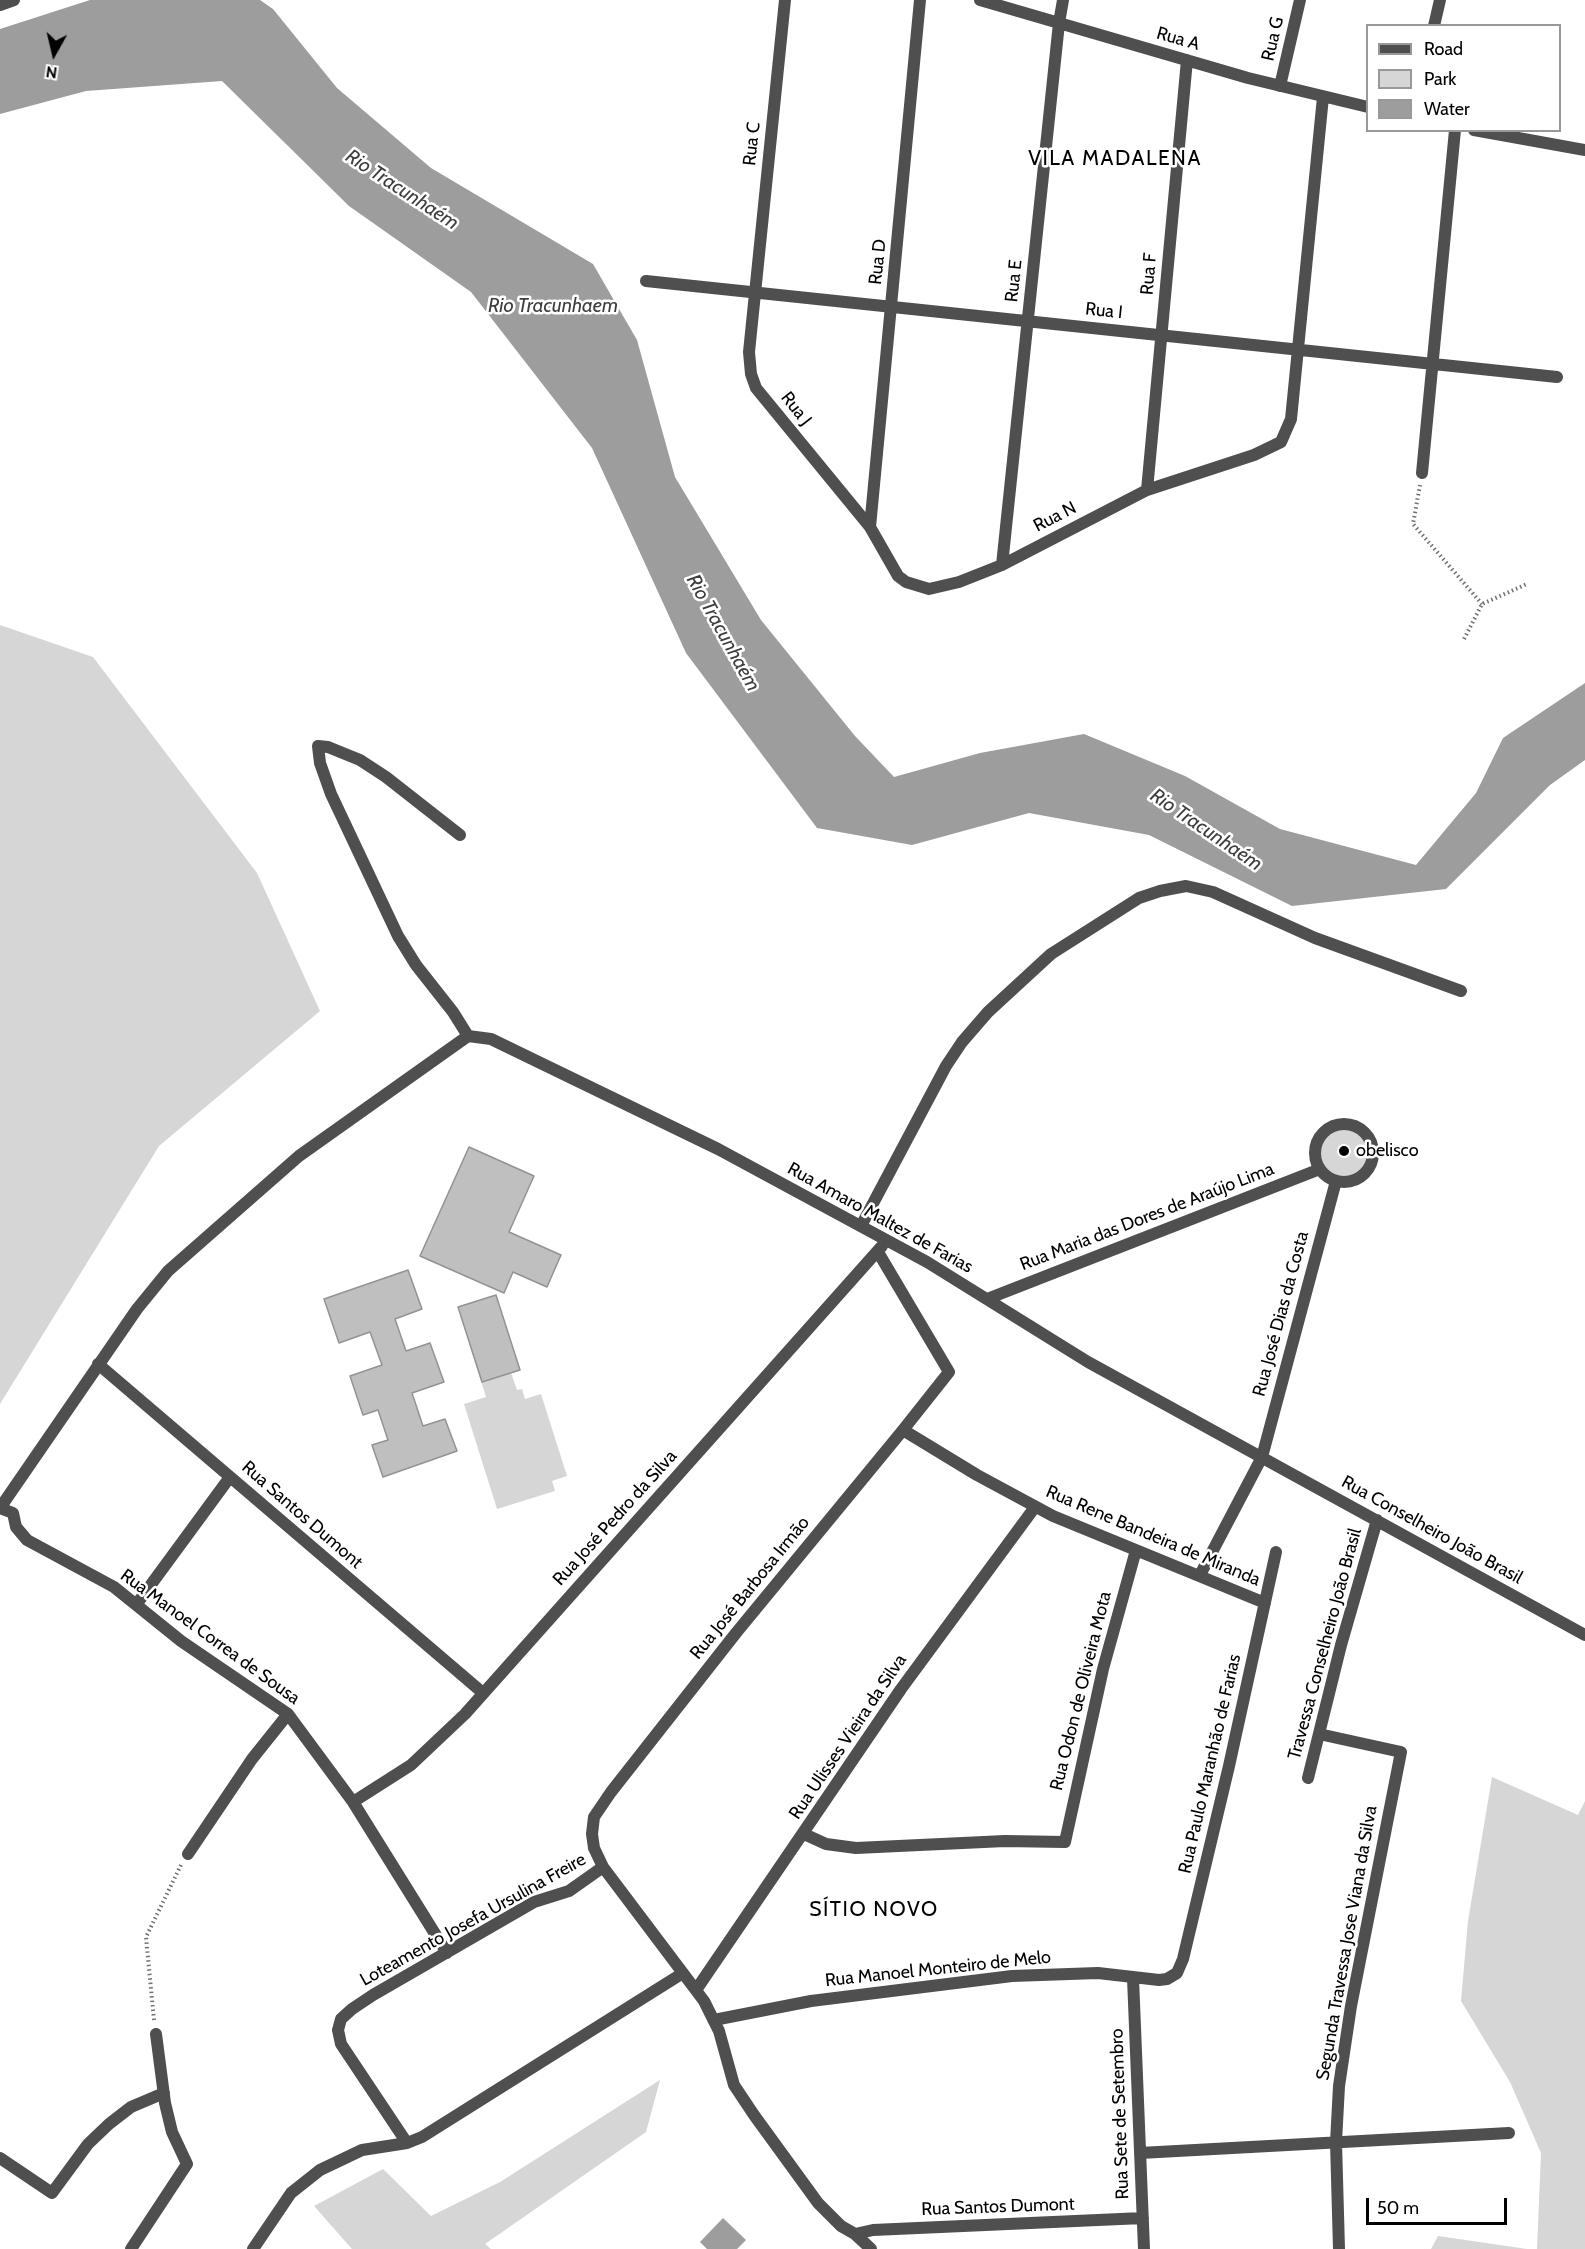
<!DOCTYPE html>
<html>
<head>
<meta charset="utf-8">
<style>
  body { margin:0 }
  #map { position:relative; width:1585px; height:2249px; overflow:hidden; background:#fff; font-family:Cabin,sans-serif }
  canvas { display:block }
  .legend { position:absolute; left:1366px; top:24px; width:195px; height:108px; box-sizing:border-box; background:#fff; border:2px solid #999; margin:0; padding:8px 10px; list-style:none; font-size:18px; color:#000 }
  .legend li { display:flex; align-items:center; gap:12px; height:30px }
  .legend b { width:30px; border:2px solid #999 }
  .north { position:absolute; left:24px; top:24px; width:60px; height:60px; -webkit-text-stroke:4px #fff; paint-order:stroke; rotate:188deg; font-size:16px; font-weight:700; line-height:24px; text-align:center; color:#000 }
  .north::after { content:''; display:block; margin:auto; width:21px; height:27px; background:#000; clip-path:polygon(50% 0,100% 100%,50% 72%,0 100%) }
  .scale { position:absolute; left:1366px; top:2198px; width:141px; height:27px; box-sizing:border-box; border:3px solid #000; border-top:0; padding-left:8px; font-size:18px; line-height:21px; white-space:nowrap; color:#000; -webkit-text-stroke:4px #fff; paint-order:stroke }
</style>
</head>
<body>
<div id="map">
<canvas width="1585" height="2249"></canvas>
<ul class="legend">
<li><b style="height:8px;background:#4f4f4f"></b>Road</li>
<li><b style="height:16px;background:#d6d6d6"></b>Park</li>
<li><b style="height:16px;background:#9d9d9d"></b>Water</li>
</ul>
<div class="north">N</div>
<div class="scale">50 m</div>
</div>
<script>
const g = document.querySelector('canvas').getContext('2d');
g.lineJoin = 'round';
function fill(path, color) {
  g.fillStyle = color;
  g.fill(path, 'evenodd');
}
function toPath(rows) {
  const path = new Path2D();
  for (const r of rows) {
    if (r.length === 3) {
      path.moveTo(r[0] + r[2], r[1]);
      path.arc(r[0], r[1], r[2], 0, 2 * Math.PI);
      continue;
    }
    path.moveTo(r[0], r[1]);
    for (let i = 2; i < r.length; i += 2) path.lineTo(r[i], r[i + 1]);
  }
  return path;
}
function strokePath(path, color, width, dash) {
  g.strokeStyle = color;
  g.lineWidth = width;
  g.lineCap = dash ? 'butt' : 'round';
  g.setLineDash(dash || []);
  g.stroke(path);
}
function label(font, color, halo, rows, align = 'center') {
  g.font = font + ' Cabin,sans-serif';
  g.lineWidth = 5;
  g.setLineDash([]);
  g.textBaseline = 'middle';
  g.strokeStyle = halo;
  g.fillStyle = color;
  for (const [text, x, y, turn = 0] of rows) {
    g.save();
    g.translate(x, y);
    g.rotate((+turn || 0) * Math.PI / 180);
    g.textAlign = isNaN(turn) ? turn : align;
    if (halo) g.strokeText(text, 0, 0);
    g.fillText(text, 0, 0);
    g.restore();
  }
}
fill(toPath([
  [0,625,93,657,257,873,320,1011,159,1146,0,1404],
  [1344,1153,29],
  [496,1295,520,1370,511,1373,517,1390,522,1389,525,1399,541,1394,567,1476,552,1481,555,1491,497,1509,464,1404,486,1397,458,1307],
  [1492,1777,1578,1815,1585,1801,1585,2249,1537,2249,1541,2153,1510,2082,1461,2001,1468,1921],
  [660,2080,646,2132,485,2244,491,2249,352,2249,314,2206,383,2169,431,2216,500,2182],
  [1438,2236,1527,2249,1431,2249]
]), '#d6d6d6');
fill(toPath([
  [90,0,260,0,273,9,337,88,431,168,593,264,637,340,675,477,761,620,855,736,894,777,980,753,1084,734,1185,776,1280,829,1416,865,1476,793,1503,738,1585,683,1585,760,1550,785,1446,889,1292,906,1149,835,1029,813,912,845,817,828,686,653,592,448,471,292,349,206,222,81,86,91,0,114,0,29],
  [723,2218,746,2240,737,2249,707,2249,700,2242]
]), '#9d9d9d');
const building = toPath([
  [469,1147,534,1176,509,1232,561,1255,547,1287,513,1272,504,1293,420,1256,469,1147],
  [408,1270,422,1309,395,1319,406,1351,430,1343,444,1382,412,1393,423,1426,445,1419,457,1451,383,1477,372,1445,388,1440,378,1410,363,1415,350,1376,382,1365,370,1332,339,1343,324,1299,408,1270],
  [496,1295,520,1370,482,1382,458,1307,496,1295]
]);
fill(building, '#bfbfbf');
strokePath(building, '#939393', 1.5);
strokePath(toPath([
  [1420,485,1413,524,1482,604],
  [1464,639,1482,604,1527,584],
  [154,2020,146,1937,181,1865]
]), '#717171', 4, [1.5, 3]);
strokePath(toPath([
  [785,0,749,352,751,374,756,388,765,399,870,527,898,576,906,582,929,589,959,582,1002,565,1147,490,1254,455,1281,442,1291,419,1323,97],
  [980,0,1248,78,1368,107],
  [0,5,14,0],
  [1434,26,1440,0],
  [1280,86,1300,0],
  [1474,130,1585,150],
  [646,281,1557,377],
  [1422,473,1455,130],
  [1147,490,1187,60],
  [870,527,920,0],
  [1002,565,1059,23,1063,0],
  [460,835,386,777,360,760,328,747,318,746,320,763,331,794,398,936,416,965,453,1012,468,1036],
  [468,1036,491,1039,718,1149,927,1262,1088,1362,1585,1635],
  [1344,1153,29],
  [861,1226,946,1066,962,1042,988,1012,1051,954,1139,898,1160,891,1186,886,1213,892,1315,938,1461,991],
  [987,1299,1320,1169],
  [98,1364,483,1693],
  [903,1430,977,1475,1053,1516,1265,1603],
  [1200,1575,1262,1457,1336,1181],
  [136,1605,230,1477],
  [1319,1734,1401,1752,1351,2006,1339,2086,1336,2142,1339,2249],
  [1308,1778,1341,1645,1377,1520],
  [353,1802,411,1765,465,1714,882,1246],
  [804,1834,826,1844,856,1848,1005,1841,1065,1842,1103,1669,1136,1550],
  [188,1854,252,1759,288,1714],
  [447,1953,353,1802,288,1714,181,1641,114,1587,27,1540,16,1527,13,1513,0,1508,137,1309,168,1271,299,1156,468,1036],
  [1133,1978,1144,2249],
  [696,1990,901,1689,1035,1507],
  [714,2020,811,2001,1012,1976,1098,1973,1159,1980,1167,1979,1177,1973,1183,1959,1229,1766,1276,1552],
  [407,2143,341,2044,338,2030,341,2019,352,2009,373,1995,534,1902,569,1891,603,1867],
  [1140,2153,1509,2133],
  [0,2158,52,2193,88,2144,109,2124,131,2107,164,2093],
  [855,2234,873,2230,1143,2218],
  [131,2249,187,2164,172,2132,165,2103,156,2034],
  [253,2249,291,2193,320,2170,362,2150,407,2143,422,2137,683,1973],
  [871,2249,855,2234,841,2226,818,2203,754,2115,734,2085,719,2031,704,2001,603,1867,594,1848,592,1834,594,1817,611,1792,736,1633,903,1430,949,1372,878,1252]
]), '#4f4f4f', 12);
for (const [x, y, r, color] of [
  [1344,1151,6,"#000"]
]) {
  const dot = new Path2D();
  dot.arc(x, y, r, 0, 2 * Math.PI);
  g.fillStyle = color;
  g.fill(dot);
  strokePath(dot, '#fff', 2);
}
label('18px', '#000', '#fff', [
  ["Rua A",1178,39,16],
  ["Rua G",1273,39,-77],
  ["Rua C",752,144,-84],
  ["Rua D",878,262,-84],
  ["Rua F",1149,274,-85],
  ["Rua E",1014,281,-84],
  ["Rua I",1104,311,6],
  ["Rua J",796,409,52],
  ["Rua N",1055,517,-27],
  ["Rua Maria das Dores de Araújo Lima",1147,1217,-21],
  ["Rua Amaro Maltez de Farias",880,1218,29],
  ["Rua José Dias da Costa",1281,1314,-75],
  ["Rua Santos Dumont",302,1515,41],
  ["Rua José Pedro da Silva",615,1518,-48],
  ["Rua Conselheiro João Brasil",1432,1530,29],
  ["Rua Rene Bandeira de Miranda",1153,1536,23],
  ["Rua José Barbosa Irmão",750,1588,-51],
  ["Rua Manoel Correa de Sousa",210,1637,36],
  ["Travessa Conselheiro João Brasil",1325,1644,-75],
  ["Rua Odon de Oliveira Mota",1081,1691,-76],
  ["Rua Ulisses Vieira da Silva",848,1737,-56],
  ["Rua Paulo Maranhão de Farias",1210,1764,-77],
  ["Loteamento Josefa Ursulina Freire",473,1920,-29],
  ["Segunda Travessa Jose Viana da Silva",1347,1943,-80],
  ["Rua Manoel Monteiro de Melo",938,1969,-6],
  ["Rua Sete de Setembro",1120,2114,-92],
  ["Rua Santos Dumont",998,2207,-2]
]);
label('18px', '#000', '#fff', [
  ["obelisco",1356,1151]
], 'left');
label('italic 20px', '#3e3e3e', '#fff', [
  ["Rio Tracunhaém",402,190,33],
  ["Rio Tracunhaem",553,306],
  ["Rio Tracunhaém",723,633,61],
  ["Rio Tracunhaém",1206,830,34]
]);
g.letterSpacing = '1.5px';
label('21px', '#000', '#fff', [
  ["VILA MADALENA",1115,159],
  ["SÍTIO NOVO",874,1910]
]);
g.letterSpacing = '0px';
</script>
</body>
</html>
